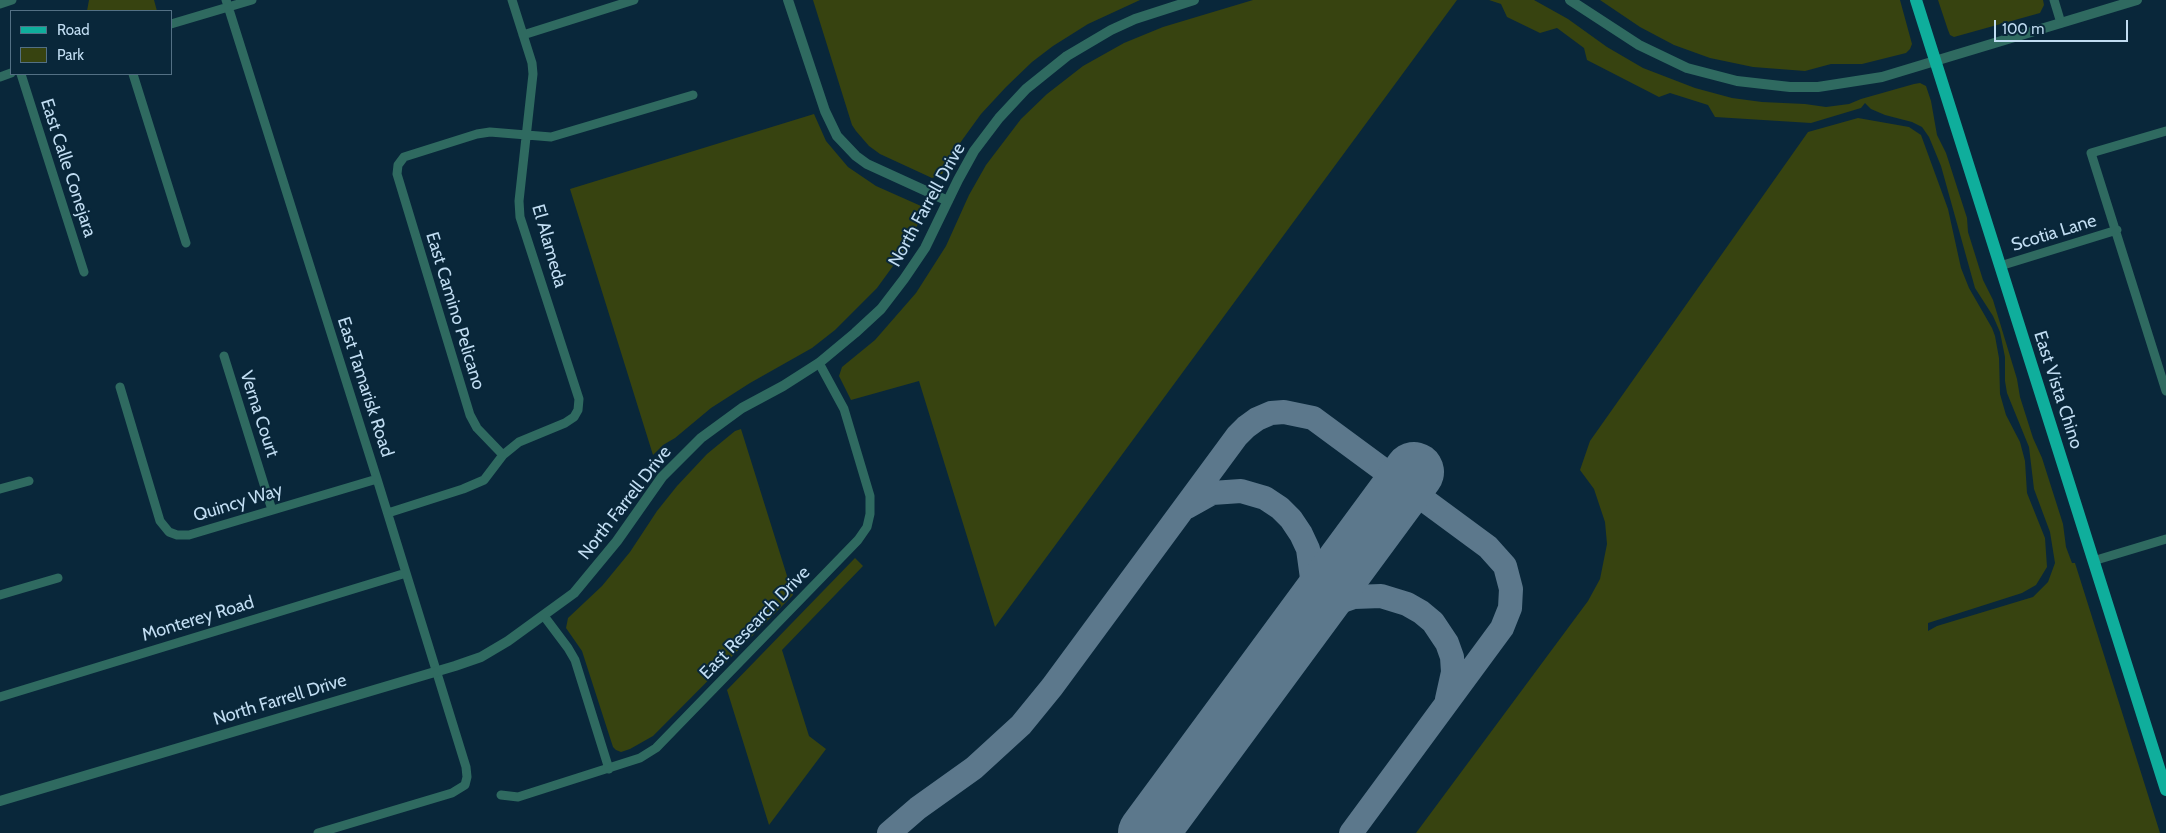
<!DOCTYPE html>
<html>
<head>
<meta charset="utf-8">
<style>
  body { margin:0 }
  #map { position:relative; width:2166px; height:833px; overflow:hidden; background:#09273a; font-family:Cabin,sans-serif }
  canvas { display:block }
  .legend { position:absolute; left:10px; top:10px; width:162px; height:65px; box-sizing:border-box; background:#09273a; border:1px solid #537084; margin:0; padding:6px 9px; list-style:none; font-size:15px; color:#c1ddf2 }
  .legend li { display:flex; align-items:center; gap:10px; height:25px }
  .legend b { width:25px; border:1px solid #537084 }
  .scale { position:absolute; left:1994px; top:20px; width:134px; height:22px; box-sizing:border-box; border:2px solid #c1ddf2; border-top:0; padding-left:6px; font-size:15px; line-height:18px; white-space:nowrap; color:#c1ddf2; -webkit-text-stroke:4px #09273a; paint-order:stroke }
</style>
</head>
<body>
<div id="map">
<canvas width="2166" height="833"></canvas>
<ul class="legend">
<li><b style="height:6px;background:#0fae9c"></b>Road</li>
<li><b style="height:14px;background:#374310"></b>Park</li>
</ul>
<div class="scale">100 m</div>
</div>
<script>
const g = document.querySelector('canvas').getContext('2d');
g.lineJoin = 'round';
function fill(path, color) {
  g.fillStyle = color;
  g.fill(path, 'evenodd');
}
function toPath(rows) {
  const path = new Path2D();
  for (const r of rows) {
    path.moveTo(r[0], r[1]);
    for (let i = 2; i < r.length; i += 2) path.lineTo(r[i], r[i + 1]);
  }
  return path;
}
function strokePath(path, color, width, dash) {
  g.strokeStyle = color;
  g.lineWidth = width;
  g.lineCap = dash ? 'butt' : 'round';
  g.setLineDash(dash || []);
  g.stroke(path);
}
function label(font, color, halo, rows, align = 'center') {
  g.font = font + ' Cabin,sans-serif';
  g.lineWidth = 4;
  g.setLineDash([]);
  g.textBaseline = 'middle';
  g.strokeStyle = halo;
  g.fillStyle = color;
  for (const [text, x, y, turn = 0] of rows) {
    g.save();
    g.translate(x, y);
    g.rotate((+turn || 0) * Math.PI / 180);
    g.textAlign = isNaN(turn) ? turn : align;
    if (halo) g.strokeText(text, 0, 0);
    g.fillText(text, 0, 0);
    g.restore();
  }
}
fill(toPath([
  [89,0,154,0,157,11,87,11],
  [813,0,1140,0,1088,24,1053,46,1032,62,1006,87,981,114,960,143,942,174,932,178,880,154,869,146,856,131,852,125],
  [1253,0,1457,0,995,627,919,381,851,400,839,376,842,367,875,340,916,293,946,246,969,195,986,165,1021,119,1047,94,1083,66,1124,43,1163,27],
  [1489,0,1534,0,1568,19,1607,47,1643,68,1695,88,1732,98,1762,102,1805,104,1826,107,1849,104,1861,99,1914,84,1920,83,1926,86,1931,101,1937,135,1946,153,1967,218,1968,232,1983,280,1993,300,2017,379,2020,397,2033,438,2042,458,2063,524,2066,547,2072,563,2075,563,2160,833,1416,833,1588,601,1600,579,1607,544,1605,522,1594,489,1580,470,1590,441,1808,132,1858,118,1909,127,1921,135,1948,209,1961,268,1969,288,1992,328,1995,336,1999,358,2000,394,2006,415,2020,442,2025,461,2027,493,2045,538,2047,567,2036,585,2022,593,1928,623,1928,631,1937,626,2033,597,2048,582,2055,563,2050,532,2034,489,2029,447,2007,393,2005,381,2005,357,2000,332,1993,316,1975,288,1941,166,1929,137,1922,127,1912,122,1885,115,1871,109,1865,103,1861,108,1811,123,1715,117,1708,105,1670,93,1659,97,1587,60,1584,48,1557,28,1540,33,1507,17,1501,4],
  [1600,0,1900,0,1912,44,1910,49,1906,53,1862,64,1831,64,1805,71,1753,67,1710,58,1674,45,1640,27],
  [1938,0,2043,0,2044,5,2040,13,1954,37,1950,35,1948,30],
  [814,114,826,141,848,167,876,186,921,206,923,215,901,255,877,288,835,330,812,348,750,383,711,408,675,438,663,445,653,455,570,189],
  [741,429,793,595,653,736,630,749,621,752,616,750,613,747,582,651,566,628,568,618,602,586,630,552,657,511,677,486,707,454,735,431],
  [855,558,863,566,782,650,809,736,826,749,769,825,727,690]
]), '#374310');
strokePath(toPath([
  [1187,507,1212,493,1241,491,1265,498,1280,508,1291,519,1301,534,1308,549,1312,578,1307,607,1294,634],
  [1299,629,1313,616,1328,606,1354,597,1381,596,1407,604,1421,612,1433,622,1447,643,1452,657,1453,672,1447,699],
  [889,833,918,808,974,768,1021,725,1052,687,1237,436,1246,427,1257,419,1271,413,1284,412,1313,418,1488,547,1505,566,1511,589,1510,608,1502,628,1351,833]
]), '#5c788c', 24);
strokePath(toPath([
  [1148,833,1414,472]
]), '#5c788c', 60);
strokePath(toPath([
  [226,0,377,479,466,767,467,777,465,785,452,793,318,833],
  [2054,0,2061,23],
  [0,4,12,0],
  [171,24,252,0],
  [523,35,634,0],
  [21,74,84,272],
  [133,74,186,243],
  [0,77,11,73],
  [2166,131,2091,153,2166,391],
  [2000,266,2117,230],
  [224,356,272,510],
  [120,387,160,521,169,532,177,535,189,535,377,479],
  [503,455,477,428,470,415,397,174,398,165,404,157,477,134,490,132,551,137,693,95],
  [0,489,29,481],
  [388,513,463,489,484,480,503,455,519,442,565,423,574,417,578,410,579,399,520,217,519,201,533,74,532,63,512,0],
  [2093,561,2166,539],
  [0,595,58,578],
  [544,616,568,648,575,660,609,769],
  [0,697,406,573],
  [501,795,518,797,640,758,656,748,858,540,867,527,870,514,870,496,844,409,819,363]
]), '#2f6a60', 9);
strokePath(toPath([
  [788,0,825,111,837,136,856,156,867,164,948,201],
  [1570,0,1639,45,1687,68,1737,81,1790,87,1818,87,1882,77,2137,0],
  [0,801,455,666,481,657,508,641,574,593,617,541,662,477,701,438,742,408,783,386,819,363,855,333,881,309,904,279,925,248,958,180,974,151,999,118,1026,89,1067,56,1111,30,1135,19,1194,0]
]), '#2f6a60', 10);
strokePath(toPath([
  [1916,0,2166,790]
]), '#0fae9c', 12);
label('18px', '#c1ddf2', '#09273a', [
  ["East Calle Conejara",68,168,72],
  ["North Farrell Drive",927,205,-61],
  ["Scotia Lane",2054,233,-17],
  ["El Alameda",549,246,74],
  ["East Camino Pelicano",455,311,73],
  ["East Tamarisk Road",365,387,72],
  ["East Vista Chino",2058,390,72],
  ["Verna Court",259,414,72],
  ["Quincy Way",238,503,-17],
  ["North Farrell Drive",625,503,-52],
  ["Monterey Road",198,619,-17],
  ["East Research Drive",755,623,-46],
  ["North Farrell Drive",280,700,-17]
]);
</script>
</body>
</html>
